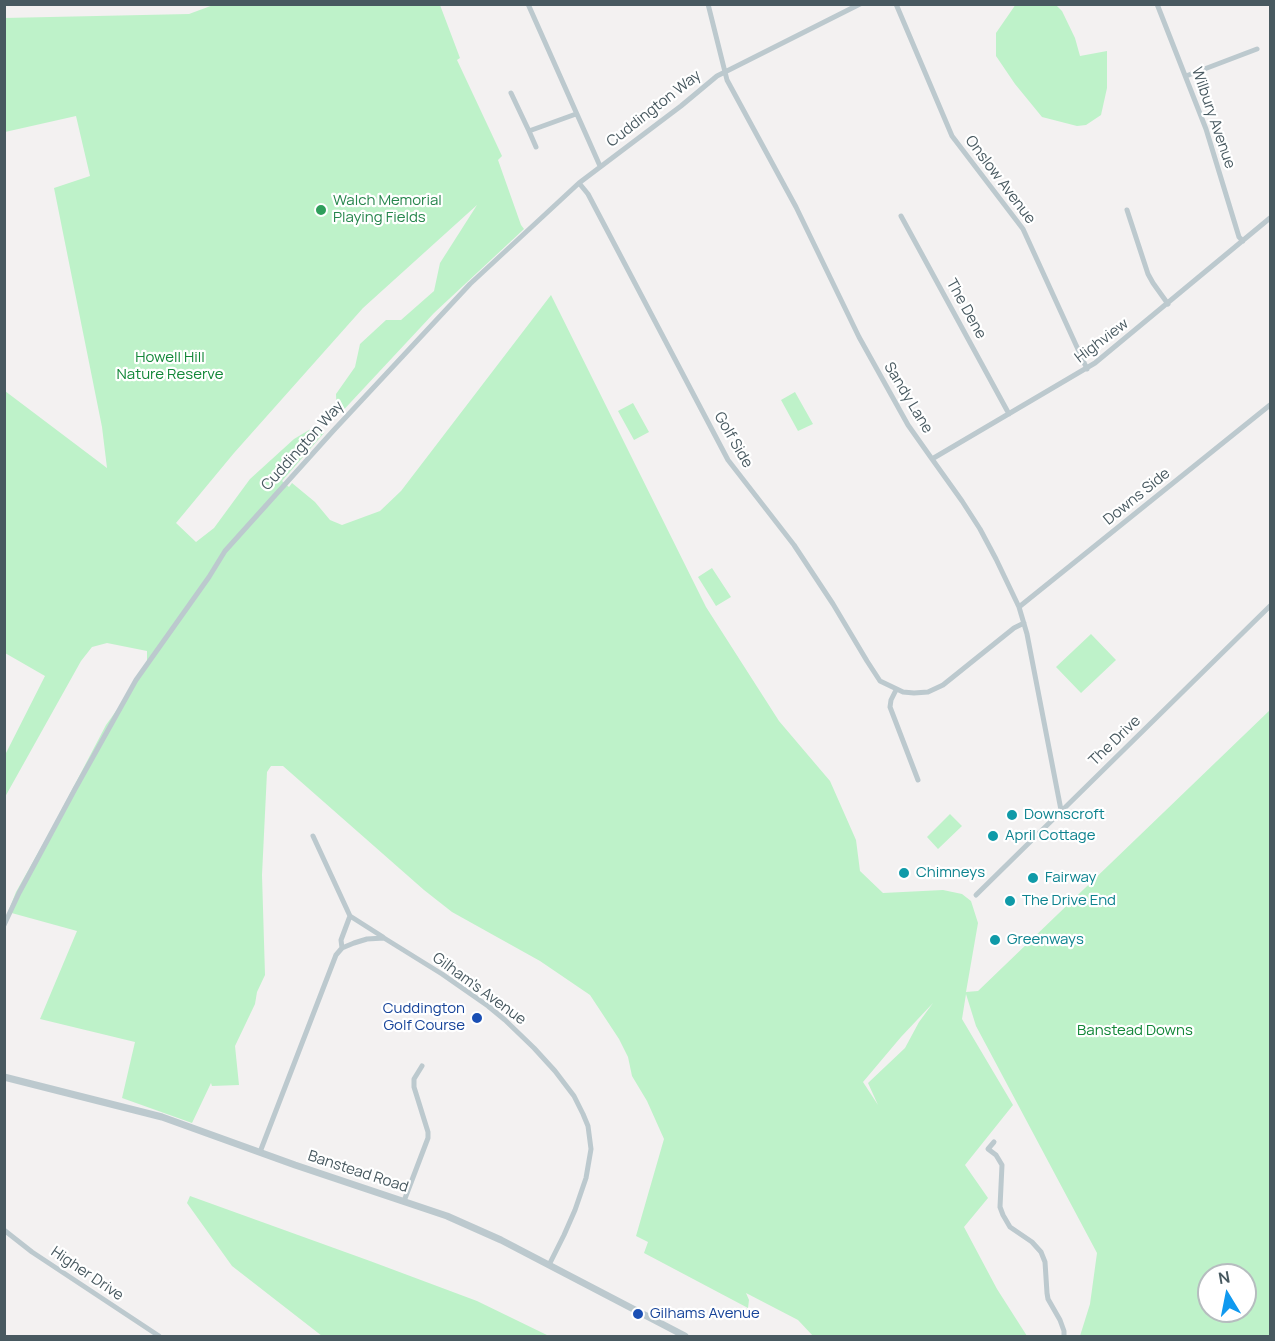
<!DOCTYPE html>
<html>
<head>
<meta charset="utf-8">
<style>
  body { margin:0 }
  #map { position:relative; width:1275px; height:1341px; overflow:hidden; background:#f3f1f1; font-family:Manrope,sans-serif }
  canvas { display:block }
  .frame { position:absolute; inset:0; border:6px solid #485960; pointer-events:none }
  .north { position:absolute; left:1197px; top:1263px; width:60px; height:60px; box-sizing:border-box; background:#fff; border:2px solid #b6bdbf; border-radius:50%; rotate:350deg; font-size:16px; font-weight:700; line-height:24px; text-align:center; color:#485960 }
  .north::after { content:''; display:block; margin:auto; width:21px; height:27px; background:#1099ef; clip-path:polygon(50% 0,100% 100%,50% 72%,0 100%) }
</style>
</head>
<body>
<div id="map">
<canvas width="1275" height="1341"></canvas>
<div class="frame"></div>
<div class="north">N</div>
</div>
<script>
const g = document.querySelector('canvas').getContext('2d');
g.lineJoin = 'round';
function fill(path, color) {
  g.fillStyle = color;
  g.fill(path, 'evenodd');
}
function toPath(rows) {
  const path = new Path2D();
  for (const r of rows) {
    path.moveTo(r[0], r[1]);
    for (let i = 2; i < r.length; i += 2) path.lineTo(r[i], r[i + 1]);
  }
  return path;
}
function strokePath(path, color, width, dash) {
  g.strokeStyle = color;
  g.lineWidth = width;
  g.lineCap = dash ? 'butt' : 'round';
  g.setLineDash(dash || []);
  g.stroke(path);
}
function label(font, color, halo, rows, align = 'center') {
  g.font = font + ' Manrope,sans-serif';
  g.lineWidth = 4.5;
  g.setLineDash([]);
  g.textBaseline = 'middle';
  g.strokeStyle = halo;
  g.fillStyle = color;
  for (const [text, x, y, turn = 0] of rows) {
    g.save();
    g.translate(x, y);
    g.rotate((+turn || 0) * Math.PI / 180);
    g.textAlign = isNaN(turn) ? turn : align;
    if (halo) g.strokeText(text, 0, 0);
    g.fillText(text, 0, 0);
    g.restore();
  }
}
fill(toPath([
  [216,4,440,5,460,58,457,60,502,156,498,160,521,225,524,229,434,313,337,417,336,394,355,367,360,344,386,320,401,320,434,291,440,263,477,205,363,308,234,453,176,523,196,542,214,528,250,479,294,439,314,427,324,433,282,481,289,487,292,483,315,502,330,520,342,525,380,511,401,491,551,295,706,607,779,721,830,781,856,840,860,871,883,893,943,890,962,894,971,901,978,923,966,992,978,991,1270,710,1270,1336,1080,1336,1090,1304,1097,1253,976,1026,966,994,962,1019,1013,1105,965,1165,988,1198,964,1227,997,1289,1027,1336,813,1336,798,1320,746,1293,749,1300,748,1308,644,1253,648,1242,636,1236,664,1139,647,1101,632,1076,628,1057,619,1039,590,995,540,961,452,912,424,890,283,766,271,766,267,772,262,875,265,975,257,992,255,1004,235,1046,239,1085,212,1086,211,1083,192,1123,122,1098,135,1042,40,1019,77,931,8,912,16,892,52,828,106,725,134,686,147,664,147,651,107,643,92,647,81,661,5,797,5,755,45,676,5,653,5,391,107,468,102,427,54,188,90,176,76,116,5,132,4,18,189,14],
  [933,1003,919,1022,905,1048,868,1083,878,1105,863,1082,901,1037],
  [1209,1275,1245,1275,1245,1311,1209,1311],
  [1016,4,1056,5,1062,11,1075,38,1080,56,1107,51,1107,88,1101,115,1086,125,1077,126,1042,117,1015,84,996,56,996,33],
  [795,392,813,424,798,431,781,400],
  [633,403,649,432,634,440,618,411],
  [712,568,731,597,716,606,698,577],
  [1091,634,1116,660,1081,693,1056,667],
  [950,814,962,826,938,849,927,837],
  [190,1196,370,1261,477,1301,549,1336,322,1336,232,1266,187,1203]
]), '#bef2c9');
strokePath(toPath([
  [528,4,600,166],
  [708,4,727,80,796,207,859,337,908,425,932,459,962,501,980,529,996,559,1019,607,1027,634,1061,810],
  [896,4,952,136,1023,229,1087,369],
  [1157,4,1206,129,1239,237,1243,241],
  [1186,76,1257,49],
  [511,93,529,131,576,114],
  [529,131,536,147],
  [579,183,588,194,728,460,794,545,833,604,867,661,880,681,903,692,914,693,928,692,943,685,1014,628,1024,623],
  [1127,210,1148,274,1153,283,1168,304],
  [901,216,1009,414],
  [932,459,1095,363,1270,218],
  [1019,607,1270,405],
  [896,690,891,700,890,707,918,780],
  [313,836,350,916,383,937],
  [976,895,1270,606],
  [4,925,19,893,75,789,136,680,209,577,225,551,333,431,470,284,579,183,681,106,717,76,860,4],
  [342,948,341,940,350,916],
  [994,1142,988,1149,996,1155,1002,1165,1000,1207,1003,1215,1010,1227,1032,1242,1041,1252,1045,1262,1047,1293,1048,1299,1060,1320,1064,1331,1064,1336],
  [260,1152,336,955,342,948,354,943,367,939,384,938,442,974,488,1006,505,1020,534,1048,555,1071,574,1096,583,1114,588,1126,591,1149,586,1178,575,1210,564,1235,549,1265],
  [404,1201,428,1138,428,1132,414,1087,414,1079,422,1066],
  [4,1230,32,1252,159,1336]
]), '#bcc9ce', 5);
strokePath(toPath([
  [4,1077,162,1117,295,1165,447,1216,501,1240,685,1336]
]), '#bcc9ce', 7);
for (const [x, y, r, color] of [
  [321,210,6,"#2e9e5b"],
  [1012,815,6,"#0f9aa8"],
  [993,836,6,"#0f9aa8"],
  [904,873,6,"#0f9aa8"],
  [1033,878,6,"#0f9aa8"],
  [1010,901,6,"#0f9aa8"],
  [995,940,6,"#0f9aa8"],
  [477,1018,6,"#1a4fb4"],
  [638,1314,6,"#1a4fb4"]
]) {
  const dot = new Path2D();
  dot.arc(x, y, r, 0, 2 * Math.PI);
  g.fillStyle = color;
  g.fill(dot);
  strokePath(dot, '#fff', 2);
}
label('15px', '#485960', '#fff', [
  ["Cuddington Way",654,109,-38],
  ["Wilbury Avenue",1213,118,71],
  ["Onslow Avenue",1000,180,53],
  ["The Dene",966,309,61],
  ["Highview",1102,341,-37],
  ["Sandy Lane",908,398,59],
  ["Golf Side",733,440,60],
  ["Cuddington Way",303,446,-48],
  ["Downs Side",1137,497,-39],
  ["The Drive",1115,741,-44],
  ["Gilham's Avenue",479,989,36],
  ["Banstead Road",358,1172,18],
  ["Higher Drive",87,1274,34]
]);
label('15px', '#27864d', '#fff', [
  ["Walch Memorial",333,201],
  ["Playing Fields",333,218]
], 'left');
label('15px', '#128738', '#fff', [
  ["Howell Hill",170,358],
  ["Nature Reserve",170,375],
  ["Banstead Downs",1135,1031]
]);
label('15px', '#0d838f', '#fff', [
  ["Downscroft",1024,815],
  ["April Cottage",1005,836],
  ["Chimneys",916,873],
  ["Fairway",1045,878],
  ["The Drive End",1022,901],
  ["Greenways",1007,940]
], 'left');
label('15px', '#164399', '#fff', [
  ["Cuddington",465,1009],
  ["Golf Course",465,1026],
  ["Gilhams Avenue",650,1314,"left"]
], 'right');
</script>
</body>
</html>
